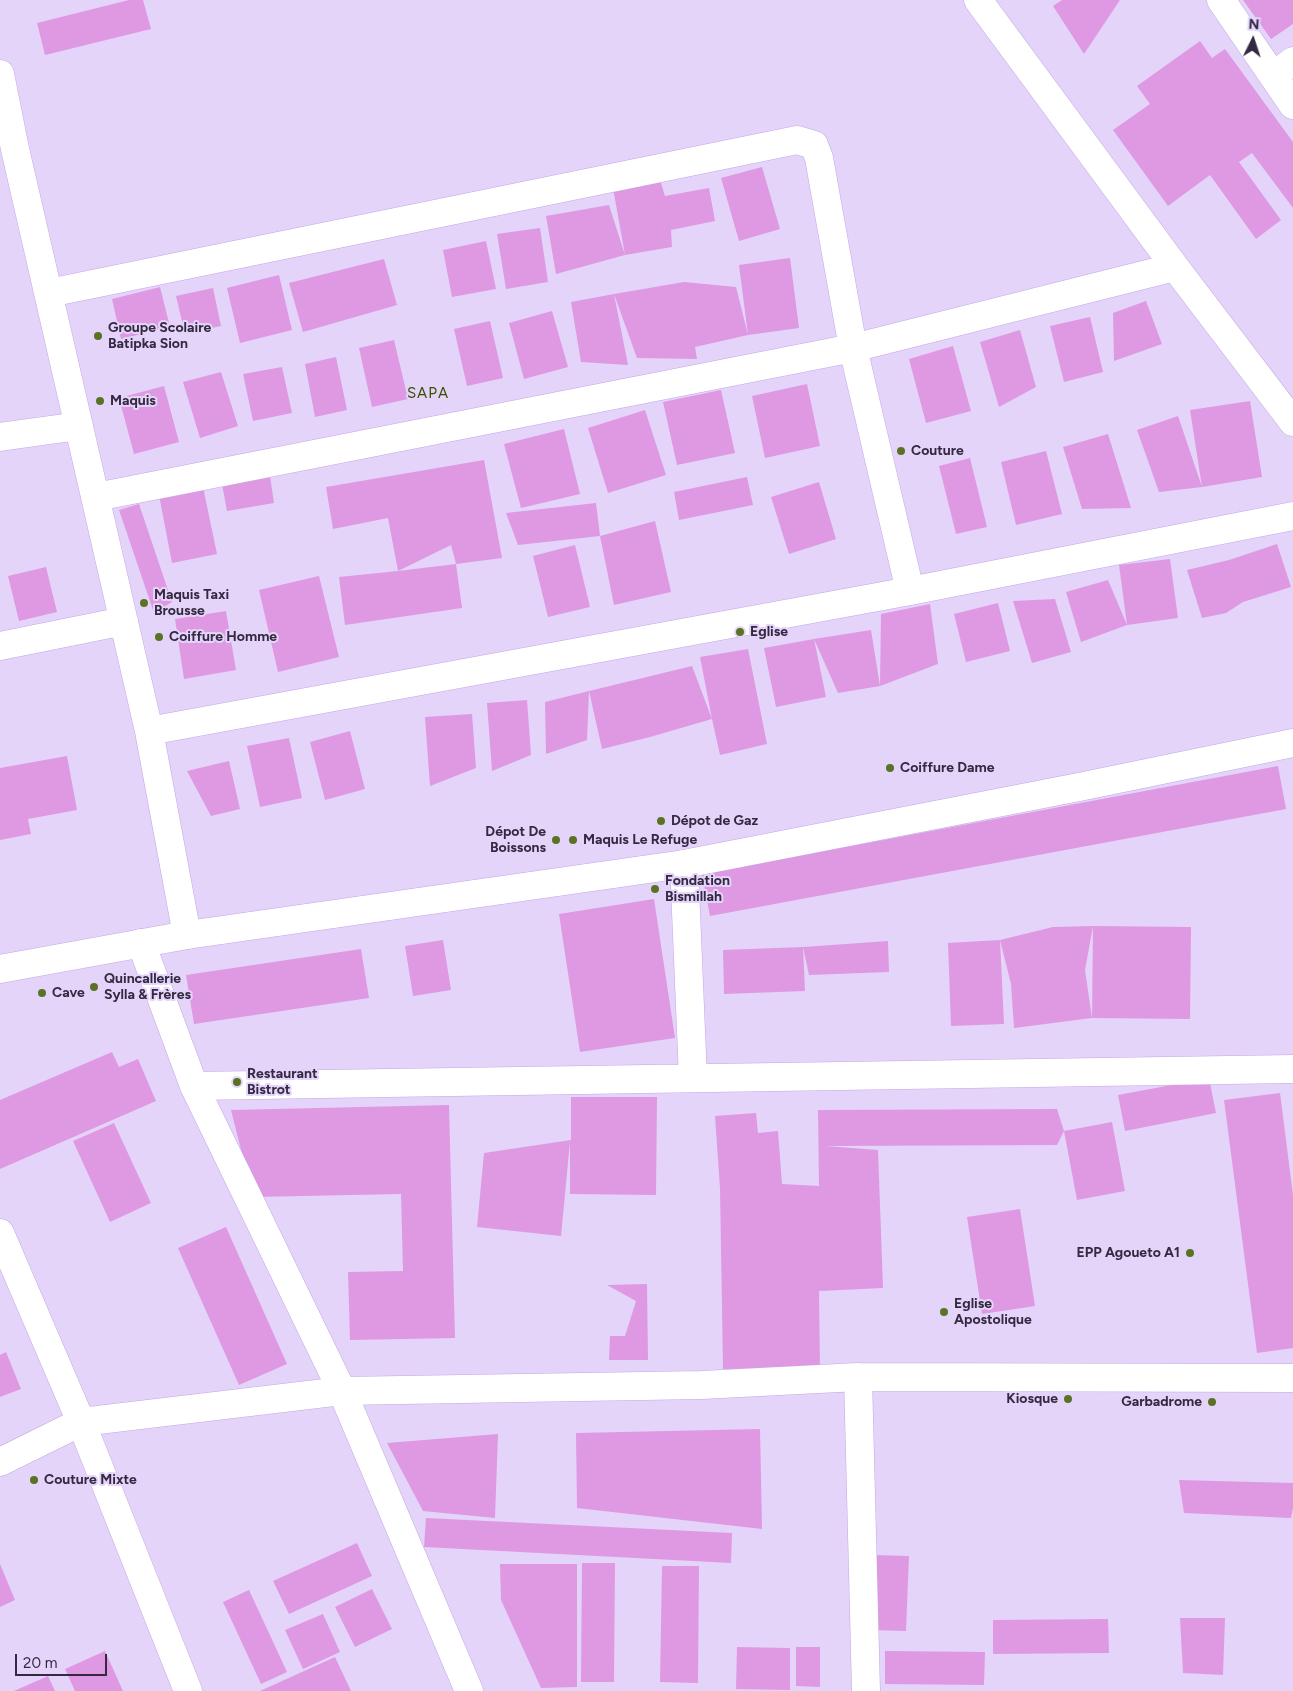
<!DOCTYPE html>
<html>
<head>
<meta charset="utf-8">
<style>
  body { margin:0 }
  #map { position:relative; width:1293px; height:1691px; overflow:hidden; background:#e4d4fa; font-family:Figtree,sans-serif }
  canvas { display:block }
  .north { position:absolute; left:1228px; top:15px; width:50px; height:50px; -webkit-text-stroke:4px #e4d4fa; paint-order:stroke; rotate:4deg; font-size:14px; font-weight:700; line-height:20px; text-align:center; color:#342941 }
  .north::after { content:''; display:block; margin:auto; width:18px; height:22px; background:#342941; clip-path:polygon(50% 0,100% 100%,50% 72%,0 100%) }
  .scale { position:absolute; left:15px; top:1654px; width:92px; height:22px; box-sizing:border-box; border:2px solid #342941; border-top:0; padding-left:6px; font-size:15px; line-height:18px; white-space:nowrap; color:#342941; -webkit-text-stroke:4px #e4d4fa; paint-order:stroke }
</style>
</head>
<body>
<div id="map">
<canvas width="1293" height="1691"></canvas>
<div class="north">N</div>
<div class="scale">20 m</div>
</div>
<script>
const g = document.querySelector('canvas').getContext('2d');
g.lineJoin = 'round';
function fill(path, color) {
  g.fillStyle = color;
  g.fill(path, 'evenodd');
}
function toPath(rows) {
  const path = new Path2D();
  for (const r of rows) {
    path.moveTo(r[0], r[1]);
    for (let i = 2; i < r.length; i += 2) path.lineTo(r[i], r[i + 1]);
  }
  return path;
}
function strokePath(path, color, width, dash) {
  g.strokeStyle = color;
  g.lineWidth = width;
  g.lineCap = dash ? 'butt' : 'round';
  g.setLineDash(dash || []);
  g.stroke(path);
}
function label(font, color, halo, rows, align = 'center') {
  g.font = font + ' Figtree,sans-serif';
  g.lineWidth = 4;
  g.setLineDash([]);
  g.textBaseline = 'middle';
  g.strokeStyle = halo;
  g.fillStyle = color;
  for (const [text, x, y, turn = 0] of rows) {
    g.save();
    g.translate(x, y);
    g.rotate((+turn || 0) * Math.PI / 180);
    g.textAlign = isNaN(turn) ? turn : align;
    if (halo) g.strokeText(text, 0, 0);
    g.fillText(text, 0, 0);
    g.restore();
  }
}
fill(toPath([
  [129,0,143,0,151,29,45,55,37,23],
  [1062,0,1120,0,1084,54,1053,6],
  [1243,0,1293,0,1293,24,1271,39],
  [1200,41,1212,58,1225,49,1293,142,1293,208,1252,153,1239,162,1281,220,1256,239,1210,175,1168,206,1113,130,1150,104,1137,86],
  [762,167,780,229,739,241,721,178],
  [660,180,665,196,709,188,715,221,671,230,672,247,625,255,613,188],
  [609,205,625,255,556,274,546,216],
  [540,228,548,282,506,289,497,234],
  [486,241,496,289,452,297,443,250],
  [790,258,799,328,748,335,695,347,697,359,637,358,614,294,684,282,736,287,748,335,739,265],
  [384,259,397,305,303,332,289,283],
  [279,275,292,330,240,343,227,288],
  [160,287,170,327,121,339,112,299],
  [213,288,221,326,185,334,176,296],
  [614,294,628,365,581,362,571,302],
  [1146,301,1162,344,1114,361,1113,313],
  [552,311,568,367,524,379,509,323],
  [1090,317,1103,372,1064,382,1050,326],
  [490,321,503,378,467,386,454,329],
  [1020,330,1036,387,999,407,980,342],
  [394,340,408,399,372,407,359,348],
  [953,346,971,411,926,423,909,359],
  [336,357,347,410,315,417,305,364],
  [282,367,292,413,253,421,243,374],
  [221,372,238,426,200,438,183,382],
  [807,384,820,446,765,458,752,396],
  [164,386,179,442,134,454,119,398],
  [721,390,735,453,677,465,663,402],
  [1250,401,1262,477,1202,487,1159,492,1137,430,1178,416,1202,487,1190,410],
  [645,410,666,475,608,493,588,428],
  [564,429,580,494,521,508,504,444],
  [1108,434,1131,508,1082,509,1063,447],
  [1046,451,1062,514,1016,525,1001,462],
  [970,458,987,527,956,534,939,466],
  [484,460,502,558,456,564,462,608,345,625,339,577,398,571,388,518,333,529,326,487],
  [451,545,456,564,398,571],
  [270,476,274,503,227,511,222,484],
  [747,477,753,505,679,520,674,492],
  [202,482,217,554,172,563,158,490],
  [819,482,836,539,789,554,771,497],
  [596,503,600,536,518,545,506,513],
  [139,504,172,602,154,613,119,510],
  [655,521,671,592,614,605,600,536],
  [1277,544,1291,587,1243,602,1226,613,1202,618,1187,570,1229,560],
  [575,545,590,607,548,617,533,556],
  [1170,559,1178,618,1127,625,1081,642,1066,592,1108,580,1127,625,1119,565],
  [46,567,57,612,19,621,8,576],
  [319,576,339,657,278,672,259,590],
  [1055,599,1071,652,1032,663,1013,601],
  [998,603,1010,651,966,662,954,614],
  [930,604,938,664,880,686,838,693,814,639,826,697,776,707,764,648,814,639,871,630,880,686,881,614],
  [226,611,236,670,184,679,175,619],
  [748,649,767,744,720,755,712,719,650,737,602,749,589,691,692,666,712,719,700,657],
  [589,691,587,740,546,754,545,702],
  [527,700,531,755,492,771,487,703],
  [472,714,476,768,430,786,425,717],
  [350,731,365,789,325,800,310,742],
  [289,738,302,798,260,807,247,746],
  [67,756,77,810,28,819,31,834,0,840,0,768],
  [229,761,240,809,211,816,187,771],
  [1278,766,1286,809,710,916,702,874],
  [654,899,675,1038,580,1052,559,914],
  [1093,926,1191,927,1190,1019,1092,1018],
  [1093,926,1085,970,1092,1018,1014,1028,1011,984,1000,940,1053,927],
  [443,940,451,990,413,996,405,946],
  [1000,940,1004,1024,951,1026,948,943],
  [888,941,889,972,809,975,803,947],
  [803,947,805,991,724,994,723,950],
  [361,949,369,998,194,1024,186,975],
  [112,1052,119,1067,138,1059,156,1101,0,1169,0,1100],
  [1209,1078,1216,1113,1125,1131,1118,1095],
  [1280,1093,1293,1195,1293,1348,1257,1353,1224,1100],
  [571,1097,657,1097,656,1195,570,1194,570,1142,561,1236,477,1227,484,1153,571,1140],
  [449,1105,455,1338,350,1340,348,1272,403,1271,401,1194,253,1197,231,1110],
  [1057,1109,1064,1131,1057,1145,825,1146,878,1150,883,1288,819,1291,820,1368,723,1369,720,1188,715,1116,756,1113,758,1133,778,1131,782,1184,819,1186,818,1110],
  [1112,1122,1125,1191,1077,1200,1064,1131],
  [114,1123,151,1203,110,1222,73,1141],
  [1020,1209,1035,1306,982,1314,967,1217],
  [226,1227,287,1364,239,1385,178,1248],
  [647,1284,648,1360,609,1360,610,1336,625,1336,636,1301,607,1285],
  [6,1352,21,1389,0,1397,0,1355],
  [760,1429,762,1529,577,1508,576,1433],
  [498,1434,495,1518,423,1511,387,1443],
  [1179,1480,1293,1483,1293,1508,1291,1518,1184,1513],
  [426,1518,732,1533,731,1563,424,1547],
  [357,1543,372,1576,289,1614,273,1581],
  [875,1555,909,1556,906,1631,872,1630],
  [582,1563,615,1563,614,1682,581,1682],
  [0,1564,15,1600,0,1607],
  [500,1564,577,1564,577,1687,541,1688,501,1600],
  [662,1566,699,1566,698,1683,660,1682],
  [372,1589,392,1629,355,1647,335,1607],
  [249,1590,287,1672,261,1684,223,1602],
  [323,1614,340,1652,303,1669,285,1630],
  [1180,1618,1225,1618,1223,1675,1183,1673],
  [1108,1619,1109,1653,993,1654,993,1620],
  [737,1647,790,1648,790,1690,736,1689],
  [796,1647,820,1647,820,1687,796,1686],
  [105,1651,123,1691,75,1691,65,1669],
  [885,1651,985,1652,984,1685,885,1684],
  [335,1657,351,1691,260,1691],
  [48,1676,55,1691,14,1691]
]), '#de99e2');
const minor = toPath([
  [978,0,1175,267,1293,422],
  [1221,0,1293,105],
  [0,74,15,149,149,731,187,935],
  [1273,76,1293,61],
  [49,293,797,140,814,145,819,158,853,348,910,591],
  [0,437,79,426],
  [96,497,853,348,1175,267],
  [0,646,124,621],
  [149,731,910,591,1293,516],
  [684,864,693,1078],
  [141,943,194,1086,342,1391,469,1691],
  [194,1086,1293,1069],
  [0,1233,81,1422,188,1691],
  [858,1377,866,1691],
  [0,1462,81,1422,342,1391,702,1385,858,1377,1293,1378]
]);
const tertiary = toPath([
  [0,969,187,935,684,864,1079,787,1293,743]
]);
strokePath(minor, '#c2a7e4', 29);
strokePath(tertiary, '#c2a7e4', 29);
strokePath(minor, '#fff', 28);
strokePath(tertiary, '#fff', 28);
for (const [x, y, r, color] of [
  [98,336,5,"#5a7223"],
  [100,401,5,"#5a7223"],
  [901,451,5,"#5a7223"],
  [144,603,5,"#5a7223"],
  [740,632,5,"#5a7223"],
  [159,637,5,"#5a7223"],
  [890,768,5,"#5a7223"],
  [661,821,5,"#5a7223"],
  [556,840,5,"#5a7223"],
  [573,840,5,"#5a7223"],
  [655,889,5,"#5a7223"],
  [94,987,5,"#5a7223"],
  [42,993,5,"#5a7223"],
  [237,1082,5,"#5a7223"],
  [1190,1253,5,"#5a7223"],
  [944,1312,5,"#5a7223"],
  [1068,1399,5,"#5a7223"],
  [1212,1402,5,"#5a7223"],
  [34,1480,5,"#5a7223"]
]) {
  const dot = new Path2D();
  dot.arc(x, y, r, 0, 2 * Math.PI);
  g.fillStyle = color;
  g.fill(dot);
  strokePath(dot, '#e4d4fa', 2);
}
label('bold 14px', '#342941', '#e4d4fa', [
  ["Groupe Scolaire",108,328],
  ["Batipka Sion",108,344],
  ["Maquis",110,401],
  ["Couture",911,451],
  ["Maquis Taxi",154,595],
  ["Brousse",154,611],
  ["Eglise",750,632],
  ["Coiffure Homme",169,637],
  ["Coiffure Dame",900,768],
  ["Dépot de Gaz",671,821],
  ["Dépot De",546,832,"right"],
  ["Boissons",546,848,"right"],
  ["Maquis Le Refuge",583,840],
  ["Fondation",665,881],
  ["Bismillah",665,897],
  ["Quincallerie",104,979],
  ["Sylla & Frères",104,995],
  ["Cave",52,993],
  ["Restaurant",247,1074],
  ["Bistrot",247,1090],
  ["EPP Agoueto A1",1180,1253,"right"],
  ["Eglise",954,1304],
  ["Apostolique",954,1320],
  ["Kiosque",1058,1399,"right"],
  ["Garbadrome",1202,1402,"right"],
  ["Couture Mixte",44,1480]
], 'left');
g.letterSpacing = '1px';
label('15px', '#3b4f00', '#e4d4fa', [
  ["SAPA",428,394]
]);
g.letterSpacing = '0px';
</script>
</body>
</html>
